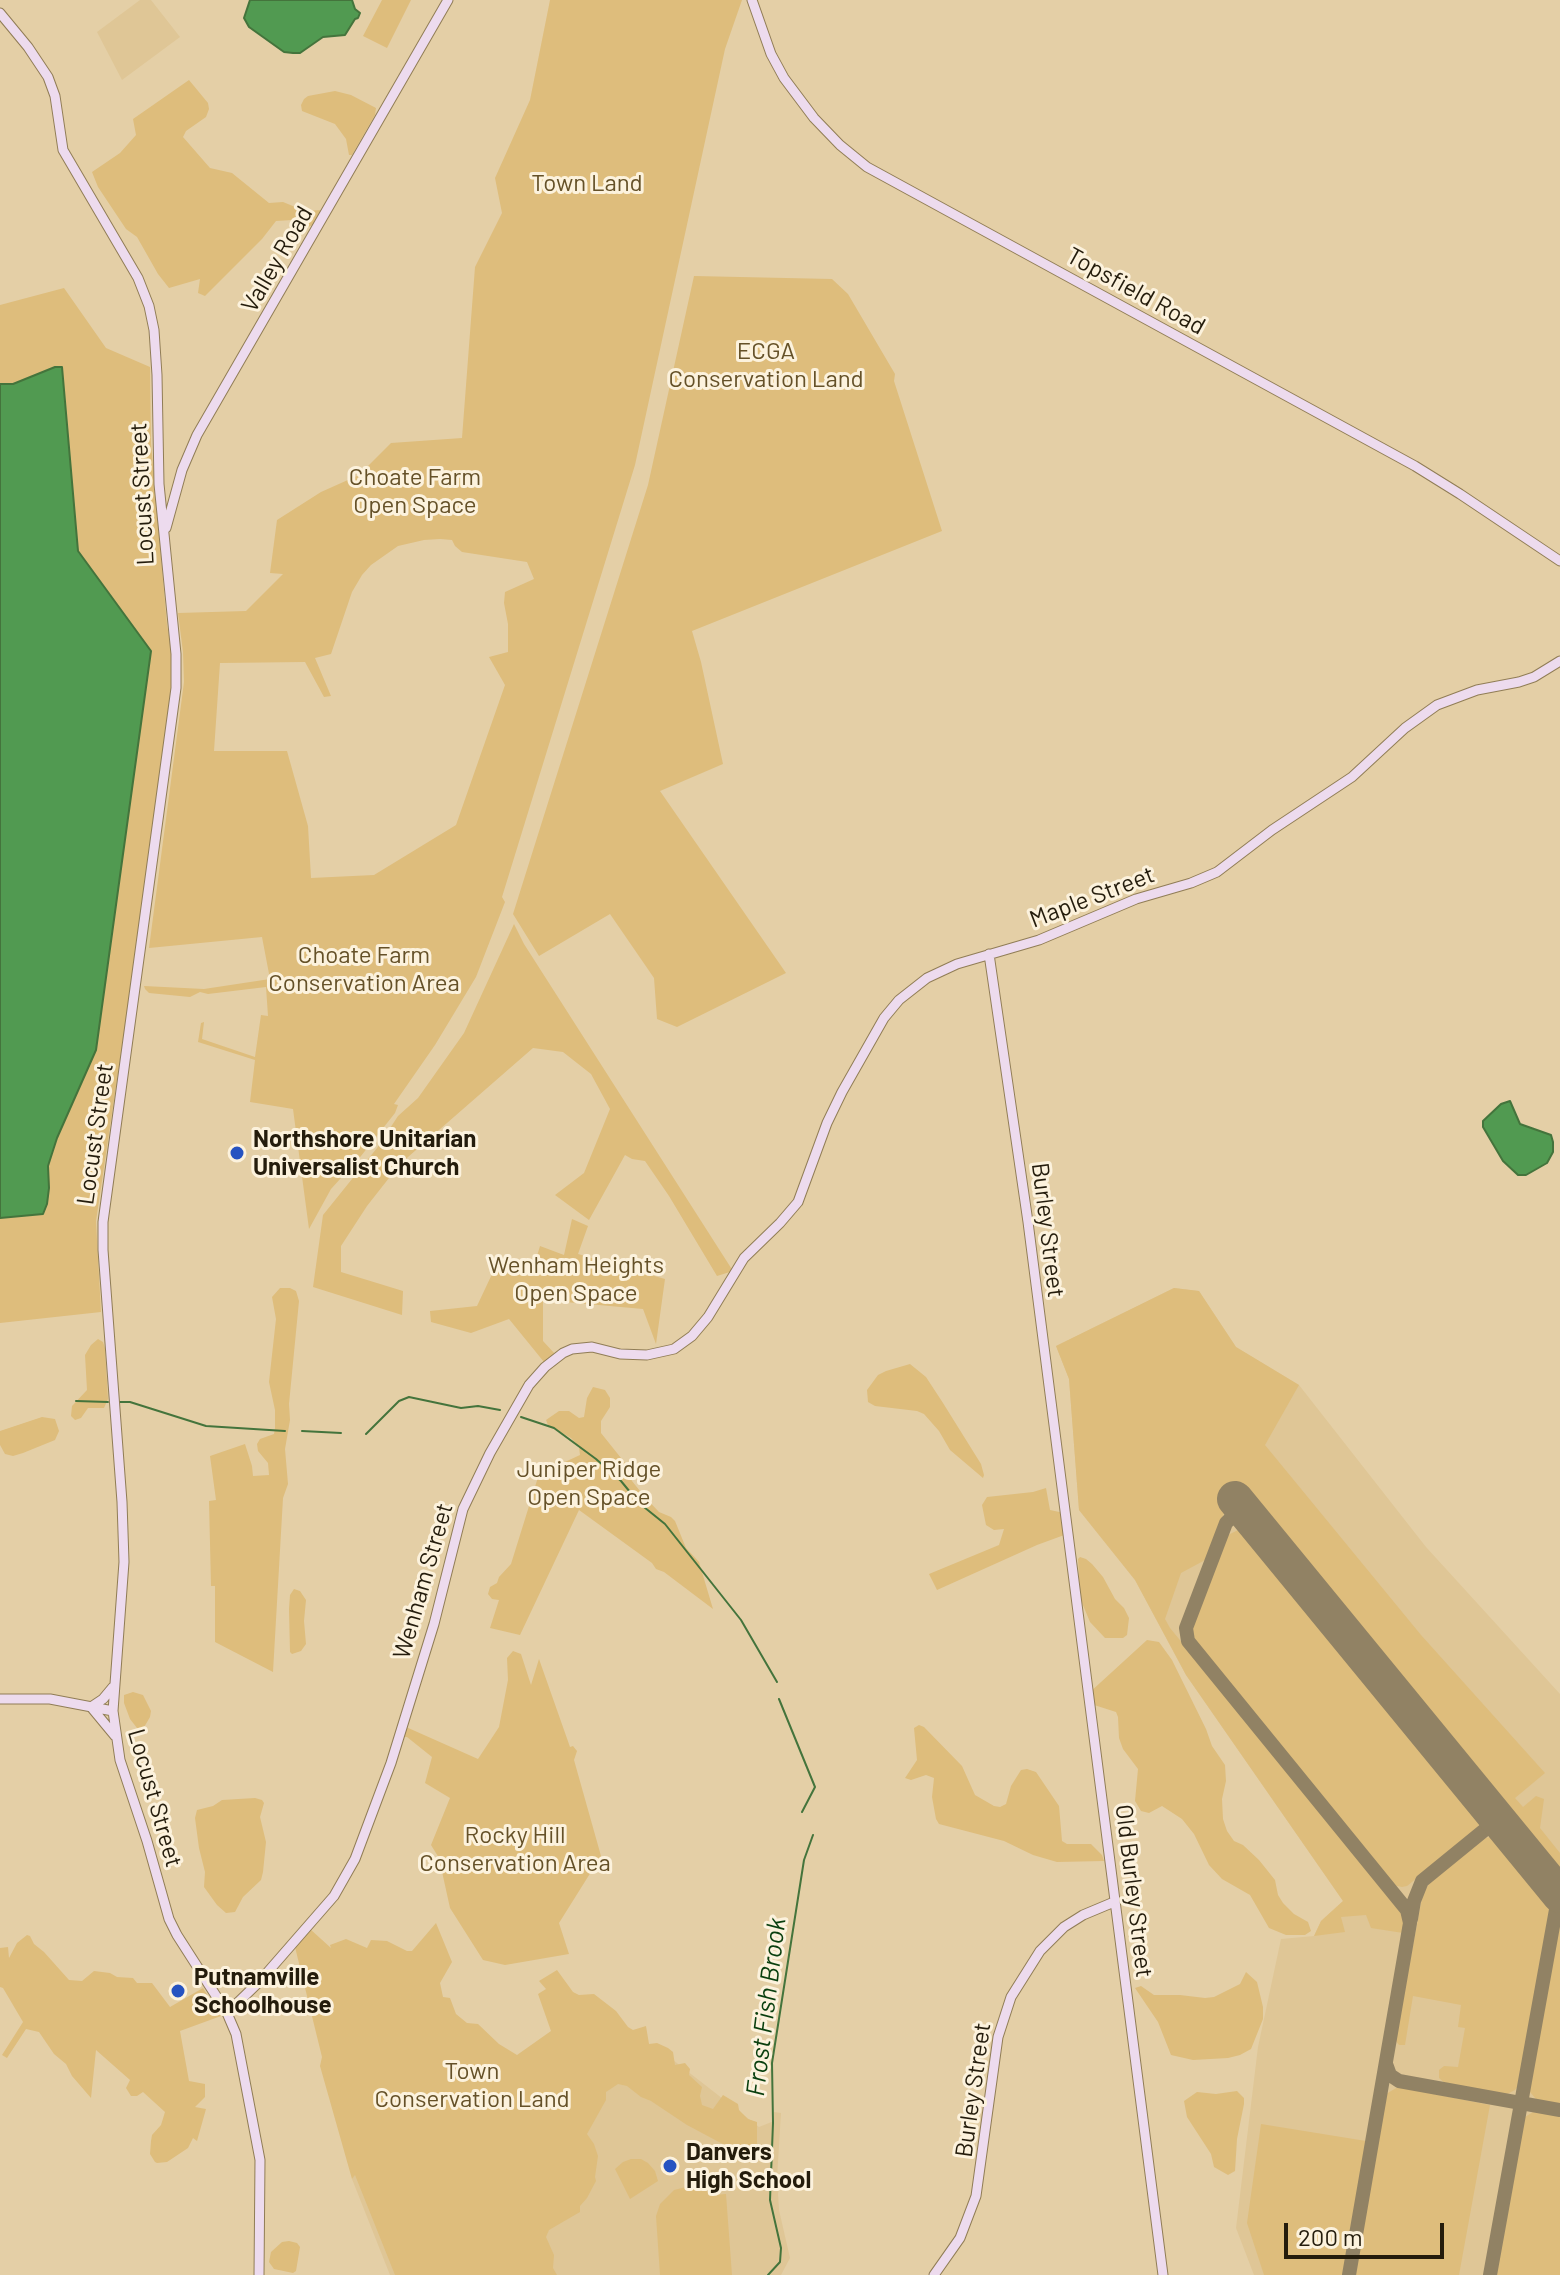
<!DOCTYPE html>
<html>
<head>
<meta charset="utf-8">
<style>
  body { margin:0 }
  #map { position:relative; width:1560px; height:2275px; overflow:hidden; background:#e4cfa6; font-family:Barlow,sans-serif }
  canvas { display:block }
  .scale { position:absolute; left:1284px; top:2223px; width:160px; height:36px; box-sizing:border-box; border:4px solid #241c0c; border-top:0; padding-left:10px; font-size:24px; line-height:28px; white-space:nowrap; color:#241c0c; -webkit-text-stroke:6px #fcf2dd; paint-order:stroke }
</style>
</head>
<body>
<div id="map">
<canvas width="1560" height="2275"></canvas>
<div class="scale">200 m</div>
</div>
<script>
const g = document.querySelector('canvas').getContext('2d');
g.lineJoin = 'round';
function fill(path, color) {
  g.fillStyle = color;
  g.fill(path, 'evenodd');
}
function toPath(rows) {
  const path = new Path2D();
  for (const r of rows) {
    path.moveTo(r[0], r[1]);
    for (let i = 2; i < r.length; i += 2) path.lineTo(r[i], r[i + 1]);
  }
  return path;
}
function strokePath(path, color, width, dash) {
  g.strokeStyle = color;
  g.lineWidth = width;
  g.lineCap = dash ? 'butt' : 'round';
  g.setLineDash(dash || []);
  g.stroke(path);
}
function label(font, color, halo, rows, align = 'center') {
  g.font = font + ' Barlow,sans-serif';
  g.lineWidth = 6;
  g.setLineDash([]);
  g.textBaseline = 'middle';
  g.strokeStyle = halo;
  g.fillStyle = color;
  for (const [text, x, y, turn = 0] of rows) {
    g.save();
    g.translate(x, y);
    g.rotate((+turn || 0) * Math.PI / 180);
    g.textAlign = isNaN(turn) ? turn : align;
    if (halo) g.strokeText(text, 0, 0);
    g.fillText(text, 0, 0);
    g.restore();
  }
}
fill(toPath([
  [140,0,151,0,180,37,122,80,97,32],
  [1174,1288,1199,1291,1236,1347,1299,1385,1426,1547,1560,1694,1560,2275,1254,2275,1236,2228,1258,2047,1281,1939,1314,1936,1321,1921,1343,1901,1186,1675,1135,1580,1079,1510,1069,1379,1056,1346],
  [639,2038,664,2053,759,2127,774,2121,774,2112,781,2113,777,2178,783,2180,778,2193,779,2210,790,2258,781,2275,390,2275,352,2179,366,2153,591,2116]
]), '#dfc696');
fill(toPath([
  [382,0,411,0,387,48,363,36],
  [550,0,742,0,725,49,635,465,502,897,505,902,476,977,435,1045,394,1104,398,1105,395,1113,361,1156,331,1189,309,1229,293,1109,250,1102,255,1060,198,1042,201,1023,204,1022,202,1039,255,1057,261,1015,268,1016,266,987,208,994,200,992,190,997,149,993,145,989,144,986,204,989,270,979,262,937,149,948,184,682,183,652,178,613,246,611,283,574,270,573,277,520,321,492,359,475,391,443,462,438,475,267,502,213,495,178,530,100],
  [440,539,452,540,455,546,462,552,527,562,534,579,505,592,504,603,508,624,508,652,489,657,505,685,456,825,374,875,311,878,308,826,287,751,214,751,220,663,305,662,324,697,331,696,315,658,331,654,352,592,362,575,371,565,398,546,424,540],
  [189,80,208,103,209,109,206,117,186,131,183,137,210,168,232,173,269,203,283,202,305,211,321,210,314,224,298,233,292,220,276,221,262,239,205,296,198,293,200,279,169,288,158,274,137,237,126,229,98,187,92,172,120,153,136,135,133,119],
  [335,91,351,95,376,108,375,115,352,155,349,155,346,139,335,124,302,111,301,105,304,99,308,96],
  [694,276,832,279,848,294,895,374,894,381,942,531,692,631,701,662,723,764,660,791,786,973,677,1027,657,1019,654,978,610,914,539,956,513,914,648,485],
  [64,288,106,348,150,367,151,443,167,625,174,662,173,703,96,1221,101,1312,0,1323,0,1218,43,1214,49,1188,48,1166,57,1138,96,1050,78,551,62,367,55,367,13,384,0,384,0,305],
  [514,924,524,944,733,1271,717,1276,669,1196,645,1161,632,1159,625,1155,589,1220,555,1195,584,1173,610,1109,591,1074,563,1052,533,1048,400,1164,367,1206,341,1246,341,1272,403,1291,402,1315,313,1287,323,1215,377,1148,398,1116,418,1098,464,1033],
  [572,1219,588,1226,578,1254,665,1279,656,1344,643,1309,543,1300,543,1341,555,1354,544,1362,509,1319,471,1333,431,1322,430,1311,477,1306,493,1272,531,1276,540,1246,564,1255],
  [280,1288,290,1288,296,1291,299,1301,289,1404,290,1420,285,1449,288,1484,283,1498,273,1672,215,1642,215,1586,211,1586,209,1501,216,1500,210,1456,245,1444,252,1466,253,1476,269,1475,268,1463,258,1451,257,1444,260,1439,274,1434,275,1428,275,1410,269,1382,276,1319,272,1297],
  [1174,1288,1199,1291,1236,1347,1299,1385,1265,1445,1421,1635,1545,1773,1515,1798,1523,1807,1536,1796,1544,1799,1540,1828,1560,1853,1560,1876,1244,1492,1226,1508,1207,1559,1181,1573,1165,1619,1170,1628,1404,1913,1403,1933,1371,1928,1366,1915,1341,1917,1345,1932,1314,1936,1321,1921,1343,1901,1186,1675,1135,1580,1079,1510,1069,1379,1056,1346],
  [98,1339,103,1342,105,1348,108,1399,104,1408,88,1408,81,1418,75,1420,71,1416,72,1406,87,1390,85,1355,91,1345],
  [910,1364,926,1377,943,1403,981,1464,984,1475,983,1478,950,1450,939,1431,924,1414,917,1411,875,1406,868,1402,867,1390,878,1375,886,1371],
  [593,1387,605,1390,610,1398,610,1407,601,1421,601,1433,625,1463,632,1481,644,1496,659,1512,671,1517,675,1521,686,1548,699,1562,713,1609,664,1572,656,1569,652,1563,579,1510,520,1635,490,1628,499,1600,492,1599,488,1594,490,1587,497,1583,499,1577,511,1564,539,1474,580,1455,579,1447,571,1438,548,1425,546,1420,559,1411,569,1411,579,1418,584,1417,587,1398],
  [42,1417,55,1419,59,1431,55,1440,23,1453,13,1456,5,1454,0,1445,0,1431],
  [1046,1488,1050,1510,1064,1513,1067,1534,1037,1545,937,1590,929,1574,999,1545,1004,1529,994,1530,986,1525,982,1505,987,1497,1033,1492],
  [1238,1530,1247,1533,1479,1816,1479,1825,1475,1831,1407,1886,1402,1887,1393,1885,1192,1640,1191,1632,1226,1536],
  [1080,1557,1086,1559,1092,1564,1103,1577,1115,1599,1124,1608,1129,1618,1127,1635,1123,1638,1105,1638,1090,1622,1080,1598,1078,1559],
  [294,1589,300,1591,306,1600,304,1621,306,1644,301,1651,292,1654,290,1652,289,1609,290,1595],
  [1147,1640,1159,1642,1172,1660,1206,1729,1212,1746,1225,1765,1226,1781,1222,1799,1223,1819,1227,1831,1234,1841,1243,1845,1259,1860,1275,1880,1278,1895,1283,1903,1294,1914,1308,1922,1311,1931,1305,1935,1286,1935,1269,1928,1250,1895,1222,1879,1209,1865,1194,1834,1182,1819,1162,1806,1149,1813,1141,1811,1135,1801,1138,1769,1123,1749,1119,1738,1118,1717,1116,1712,1091,1704,1089,1693],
  [513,1651,521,1654,531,1685,539,1659,570,1747,573,1746,577,1751,574,1760,601,1856,559,1923,569,1954,505,1965,483,1960,450,1908,439,1858,431,1845,450,1798,425,1783,432,1757,407,1737,403,1737,406,1727,478,1759,499,1727,508,1680,507,1658],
  [133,1692,143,1695,151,1711,150,1717,143,1729,137,1728,130,1719,124,1703,124,1695],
  [919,1725,924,1727,962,1766,975,1795,994,1806,1000,1807,1006,1804,1011,1786,1021,1770,1027,1769,1036,1772,1059,1806,1062,1841,1067,1844,1091,1844,1102,1855,1104,1861,1057,1862,1033,1855,1004,1841,939,1824,936,1819,932,1797,934,1778,926,1775,911,1780,905,1778,917,1760,914,1728],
  [255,1798,262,1800,264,1803,260,1817,266,1842,263,1872,261,1880,243,1897,235,1912,226,1913,217,1905,204,1887,205,1872,199,1848,195,1818,197,1810,213,1806,222,1800],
  [1492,1837,1498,1839,1549,1900,1551,1905,1519,2085,1515,2090,1507,2094,1446,2084,1439,2078,1439,2070,1444,2066,1458,2067,1465,2028,1458,2027,1461,2005,1413,1996,1405,2045,1399,2045,1395,2040,1423,1893,1431,1881,1484,1838],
  [1560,1921,1560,2104,1536,2099,1530,2092,1528,2086,1556,1926],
  [436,1923,452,1962,440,1983,443,1997,450,1998,456,2014,467,2023,478,2024,499,2044,517,2055,551,2031,538,1994,546,1989,539,1981,557,1970,573,1992,579,1995,594,1994,616,2011,628,2027,633,2030,646,2026,649,2044,657,2043,668,2048,673,2052,675,2065,685,2063,690,2069,689,2075,702,2087,700,2096,702,2105,713,2109,723,2095,738,2104,739,2110,748,2119,757,2122,757,2147,749,2158,687,2125,651,2101,641,2097,627,2086,618,2084,606,2092,606,2100,587,2134,594,2144,598,2156,595,2177,596,2181,587,2198,580,2206,580,2212,549,2230,546,2237,554,2255,553,2268,557,2275,395,2275,355,2175,352,2179,320,2066,322,2057,295,1947,310,1929,331,1948,330,1945,346,1939,367,1948,371,1940,387,1941,407,1951,412,1951],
  [27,1935,30,1936,34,1944,44,1952,69,1980,82,1981,94,1971,110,1973,117,1977,133,1978,137,1983,152,1983,170,2007,203,1988,221,2016,180,2031,189,2081,205,2084,205,2097,195,2107,206,2109,197,2141,193,2138,188,2148,167,2162,157,2163,155,2162,150,2154,151,2141,152,2135,161,2125,165,2112,143,2092,137,2096,131,2096,126,2088,130,2080,96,2050,91,2098,72,2076,66,2064,54,2054,39,2032,26,2029,7,2058,2,2055,23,2022,3,1988,0,1987,0,1948,8,1947,9,1958,17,1943],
  [1246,1972,1257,1982,1263,2007,1263,2019,1251,2049,1240,2055,1228,2058,1193,2060,1171,2055,1158,2022,1135,1988,1141,1986,1154,1995,1180,1995,1205,1998,1214,1997,1240,1984],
  [1398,2087,1490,2105,1459,2275,1353,2275,1386,2094],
  [1237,2091,1244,2098,1244,2104,1237,2139,1235,2171,1228,2175,1214,2167,1211,2154,1187,2117,1184,2101,1197,2092,1216,2094],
  [1533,2112,1560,2116,1560,2275,1494,2275,1521,2123,1525,2117],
  [1261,2124,1366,2141,1343,2275,1264,2275,1247,2223],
  [631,2159,641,2159,648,2163,655,2171,658,2181,630,2199,615,2169,623,2162],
  [686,2187,699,2187,714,2195,726,2194,732,2275,660,2275,656,2216,660,2204,674,2190],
  [289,2241,297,2243,300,2247,296,2271,293,2273,274,2269,269,2262,271,2252,282,2242]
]), '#debd7c');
const water = toPath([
  [250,0,352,0,355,9,360,13,358,18,355,19,345,35,323,37,300,53,293,53,284,52,249,27,244,18,250,0],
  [55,367,62,367,78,551,151,651,96,1050,57,1138,48,1166,49,1188,47,1204,43,1214,0,1218,0,384,13,384,55,367],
  [1510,1101,1520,1124,1551,1135,1553,1142,1553,1152,1547,1163,1526,1175,1518,1175,1503,1161,1483,1127,1483,1121,1501,1104,1510,1101]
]);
fill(water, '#519a51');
strokePath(water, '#44743c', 2);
strokePath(toPath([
  [76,1401,108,1402],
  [120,1402,130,1402,206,1426,285,1431],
  [521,1417,554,1428,596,1459,621,1481,639,1503,665,1524,741,1620,777,1682],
  [302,1431,341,1433],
  [366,1434,399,1401,409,1397,461,1408,478,1406,500,1410],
  [779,1699,815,1787,802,1812],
  [768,2275,780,2262,781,2248,770,2200,773,2123,772,2063,804,1860,813,1835]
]), '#44743c', 2);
strokePath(toPath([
  [1249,1517,1234,1515,1226,1523,1186,1628,1188,1641,1407,1910,1410,1923,1349,2275],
  [1411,1919,1414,1901,1422,1881,1498,1819],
  [1386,2064,1390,2075,1399,2081,1560,2110],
  [1490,2275,1559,1893]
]), '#918264', 14);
strokePath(toPath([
  [1235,1499,1560,1895]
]), '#918264', 36);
const secondary = toPath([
  [752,0,771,54,784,78,814,118,840,145,867,167,1415,466,1460,494,1560,561],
  [0,13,28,47,48,77,55,96,63,150,138,278,149,306,154,330,157,375,159,484,176,654,176,688,103,1222,103,1250,122,1502,124,1562,113,1711,120,1760,147,1841,169,1919,177,1935,227,2013,236,2034,260,2160,259,2275],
  [166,528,182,470,197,435,448,0],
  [989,954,1028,1222,1163,2275],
  [113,1687,103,1699,91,1707,115,1736],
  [0,1699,50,1699,113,1711],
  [227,2013,259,1982,334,1896,355,1859,391,1763,434,1624,463,1509,490,1453,529,1385,545,1367,563,1353,572,1349,592,1347,620,1354,647,1355,674,1349,692,1336,708,1317,744,1258,780,1223,798,1202,827,1123,842,1092,884,1018,899,1000,927,978,957,964,1039,940,1136,899,1191,883,1217,872,1272,830,1352,777,1405,728,1437,705,1477,690,1519,682,1534,677,1560,661],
  [934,2275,960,2238,976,2196,998,2037,1011,1997,1040,1951,1064,1927,1083,1915,1114,1902]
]);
strokePath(secondary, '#907d56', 11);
strokePath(secondary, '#eddbee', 9);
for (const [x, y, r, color] of [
  [237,1153,8,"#2653c1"],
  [178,1991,8,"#2653c1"],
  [670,2166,8,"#2653c1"]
]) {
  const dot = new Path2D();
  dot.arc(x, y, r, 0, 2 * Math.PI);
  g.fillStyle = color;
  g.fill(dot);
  strokePath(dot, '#fcf2dd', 3);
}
label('24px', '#655128', '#fcf2dd', [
  ["Town Land",587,183],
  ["ECGA",766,351],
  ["Conservation Land",766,379],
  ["Choate Farm",415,477],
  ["Open Space",415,505],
  ["Choate Farm",364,955],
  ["Conservation Area",364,983],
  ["Wenham Heights",576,1265],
  ["Open Space",576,1293],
  ["Juniper Ridge",589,1469],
  ["Open Space",589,1497],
  ["Rocky Hill",515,1835],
  ["Conservation Area",515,1863],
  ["Town",472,2071],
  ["Conservation Land",472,2099]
]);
label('24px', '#241c0c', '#fcf2dd', [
  ["Valley Road",277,259,-60],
  ["Topsfield Road",1136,291,29],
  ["Locust Street",142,494,-93],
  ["Maple Street",1092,897,-21],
  ["Locust Street",95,1134,-82],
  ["Burley Street",1048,1230,83],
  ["Wenham Street",423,1581,-74],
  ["Locust Street",155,1798,74],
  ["Old Burley Street",1134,1891,83],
  ["Burley Street",973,2090,-82]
]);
label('bold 24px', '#241c0c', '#fcf2dd', [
  ["Northshore Unitarian",253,1139],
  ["Universalist Church",253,1167],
  ["Putnamville",194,1977],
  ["Schoolhouse",194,2005],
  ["Danvers",686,2152],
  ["High School",686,2180]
], 'left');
label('italic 26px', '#093f0e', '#fcf2dd', [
  ["Frost Fish Brook",766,2007,-83]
]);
</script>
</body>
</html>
